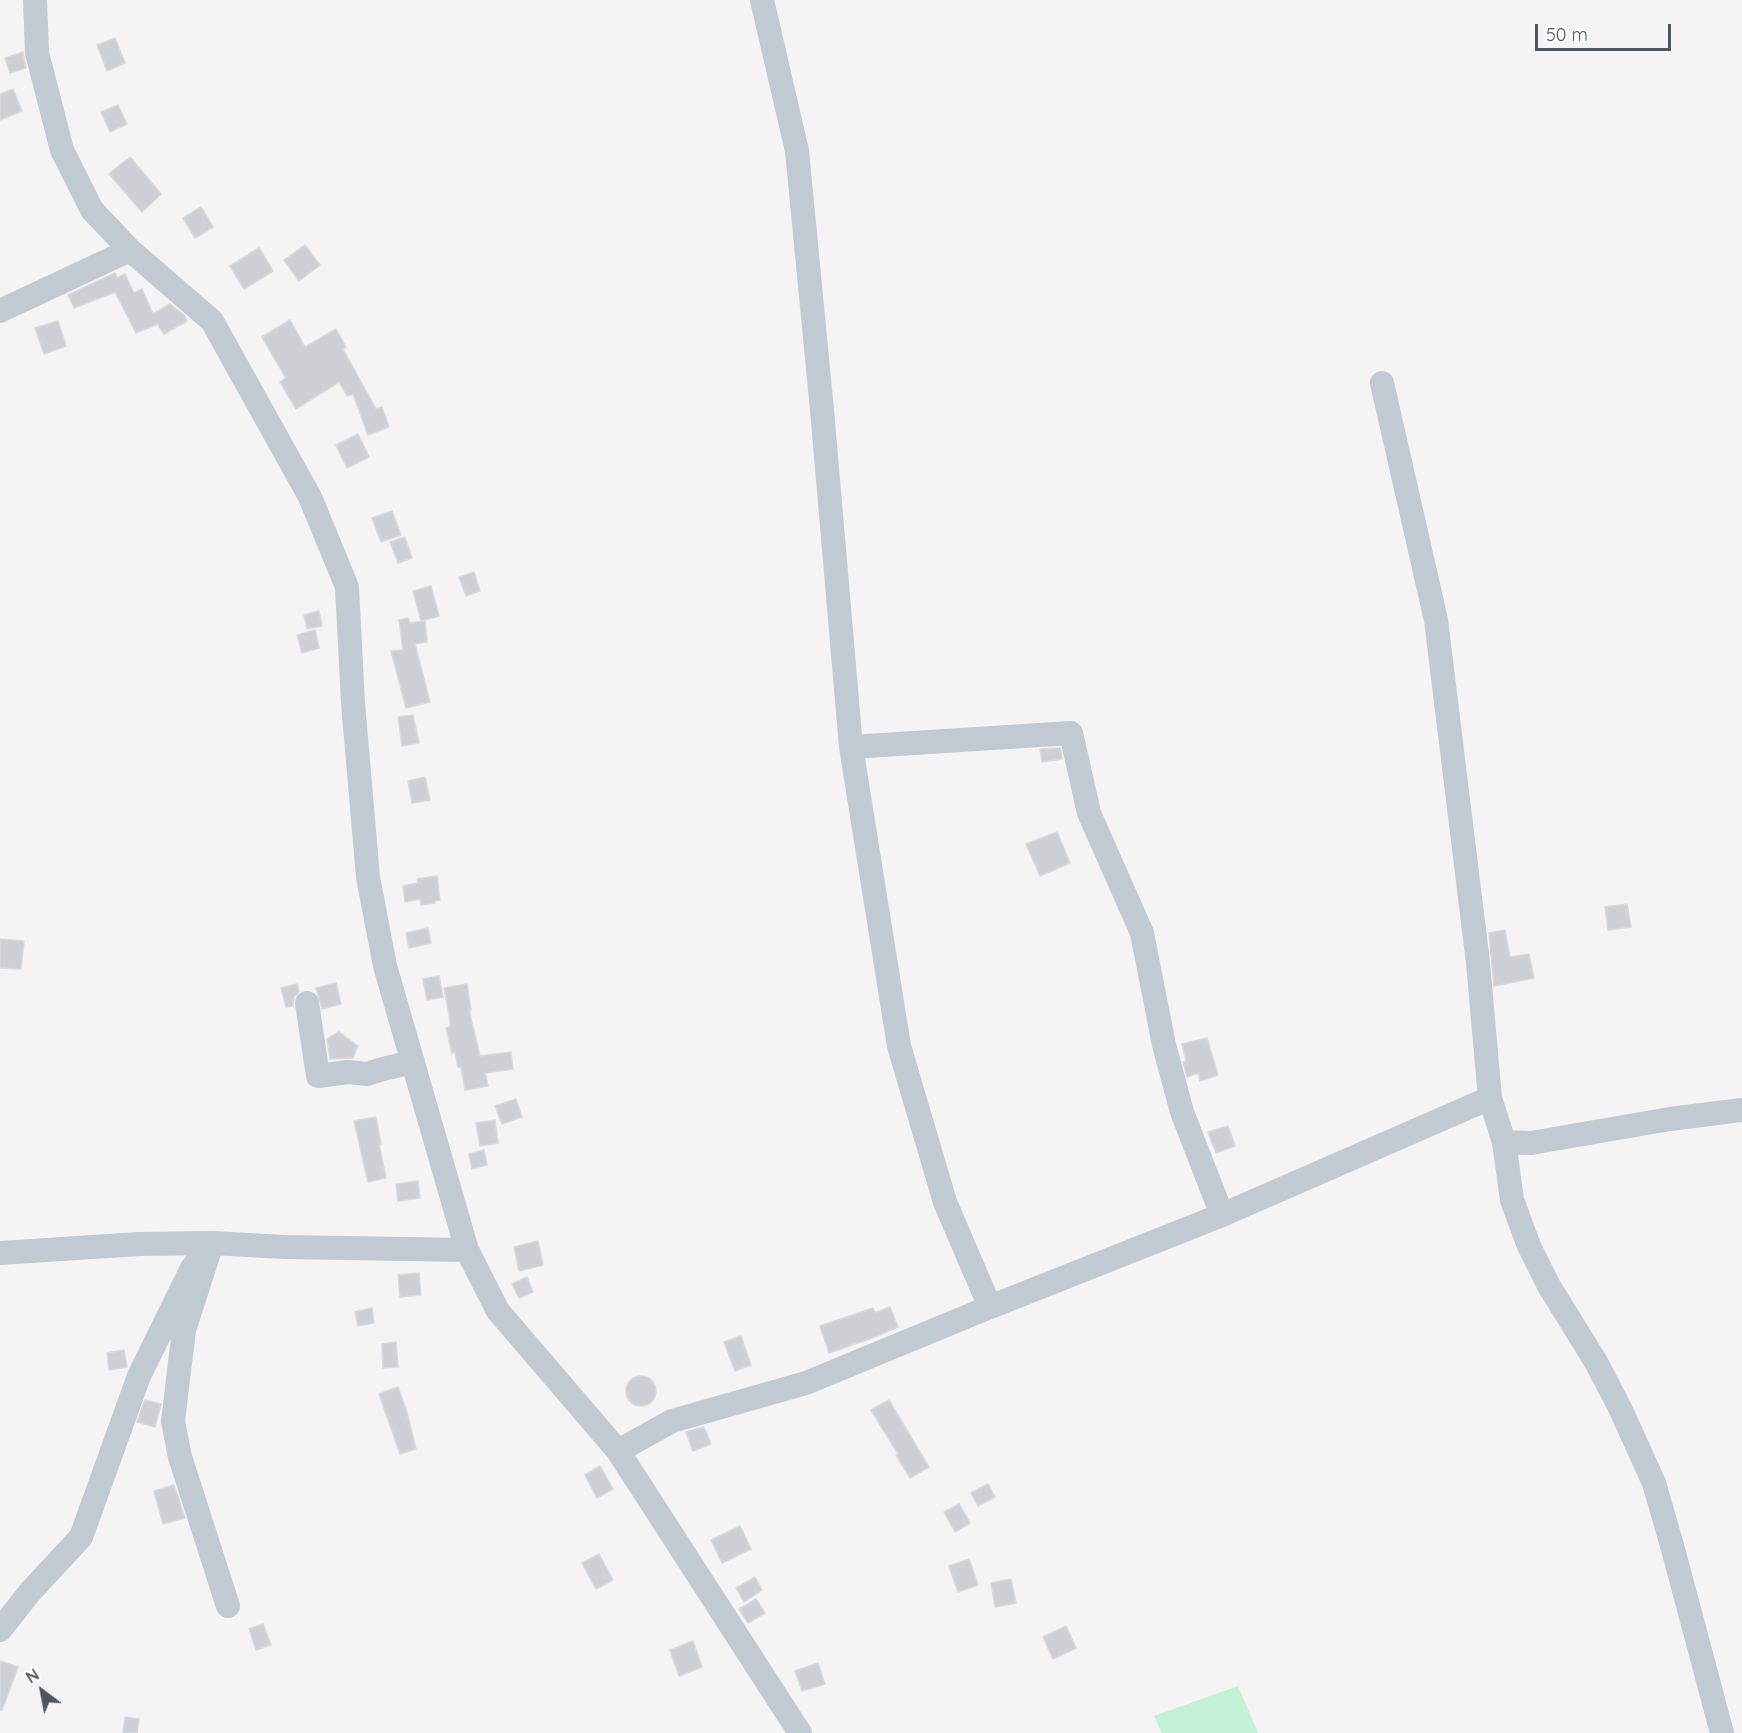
<!DOCTYPE html>
<html>
<head>
<meta charset="utf-8">
<style>
  body { margin:0 }
  #map { position:relative; width:1742px; height:1733px; overflow:hidden; background:#f5f3f3; font-family:Quicksand,sans-serif }
  canvas { display:block }
  .north { position:absolute; left:12px; top:1661px; width:60px; height:60px; -webkit-text-stroke:4px #fff; paint-order:stroke; rotate:328deg; font-size:16px; font-weight:700; line-height:24px; text-align:center; color:#4a5661 }
  .north::after { content:''; display:block; margin:auto; width:21px; height:27px; background:#4a5661; clip-path:polygon(50% 0,100% 100%,50% 72%,0 100%) }
  .scale { position:absolute; left:1535px; top:24px; width:136px; height:27px; box-sizing:border-box; border:3px solid #4a5661; border-top:0; padding-left:8px; font-size:18px; line-height:21px; white-space:nowrap; color:#4a5661; -webkit-text-stroke:4px #fff; paint-order:stroke }
</style>
</head>
<body>
<div id="map">
<canvas width="1742" height="1733"></canvas>
<div class="north">N</div>
<div class="scale">50 m</div>
</div>
<script>
const g = document.querySelector('canvas').getContext('2d');
g.lineJoin = 'round';
function fill(path, color) {
  g.fillStyle = color;
  g.fill(path, 'evenodd');
}
function toPath(rows) {
  const path = new Path2D();
  for (const r of rows) {
    if (r.length === 3) {
      path.moveTo(r[0] + r[2], r[1]);
      path.arc(r[0], r[1], r[2], 0, 2 * Math.PI);
      continue;
    }
    path.moveTo(r[0], r[1]);
    for (let i = 2; i < r.length; i += 2) path.lineTo(r[i], r[i + 1]);
  }
  return path;
}
function strokePath(path, color, width, dash) {
  g.strokeStyle = color;
  g.lineWidth = width;
  g.lineCap = dash ? 'butt' : 'round';
  g.setLineDash(dash || []);
  g.stroke(path);
}
fill(toPath([
  [1238,1686,1258,1733,1162,1733,1154,1716]
]), '#c3f1d5');
const building = toPath([
  [115,38,125,63,107,71,97,45,115,38],
  [23,52,26,68,10,73,5,58,23,52],
  [13,89,22,111,0,120,0,94,13,89],
  [118,105,127,124,110,132,101,112,118,105],
  [130,157,161,194,142,212,109,174,130,157],
  [201,207,213,227,195,238,183,218,201,207],
  [305,245,320,265,299,281,284,260,305,245],
  [259,248,273,271,244,289,230,266,259,248],
  [115,273,117,278,125,274,134,293,142,289,153,314,170,304,184,315,187,321,164,334,157,323,158,324,136,333,115,292,74,308,68,295,115,273],
  [290,320,305,347,336,329,346,347,343,349,376,409,382,407,389,427,368,435,353,394,347,396,339,382,296,409,280,382,286,378,262,337,290,320],
  [58,321,66,346,44,354,35,328,58,321],
  [358,434,369,457,347,468,336,445,358,434],
  [392,511,401,535,381,542,372,518,392,511],
  [405,537,412,558,398,563,390,542,405,537],
  [474,572,480,591,466,596,459,577,474,572],
  [431,586,439,616,421,621,413,591,431,586],
  [319,611,322,626,307,629,304,615,319,611],
  [408,618,410,623,425,621,427,642,415,644,430,702,406,708,391,651,403,650,399,620,408,618],
  [315,630,319,648,302,653,297,635,315,630],
  [413,715,419,743,402,746,398,717,413,715],
  [1060,748,1062,759,1042,762,1040,749,1060,748],
  [425,777,430,800,412,803,408,781,425,777],
  [1057,832,1070,863,1040,876,1026,844,1057,832],
  [437,876,440,900,435,901,435,903,421,905,420,899,405,902,403,886,418,883,417,879,437,876],
  [1627,904,1631,927,1608,930,1605,907,1627,904],
  [428,928,431,943,409,948,406,933,428,928],
  [1505,930,1510,957,1529,954,1534,978,1494,986,1489,933,1505,930],
  [0,939,24,941,21,969,0,968,0,939],
  [439,976,443,997,427,1000,423,979,439,976],
  [336,983,341,1004,322,1009,316,988,336,983],
  [297,984,299,992,294,997,293,1006,286,1007,281,988,297,984],
  [467,984,471,1010,469,1010,480,1056,511,1052,513,1069,485,1073,488,1086,465,1090,461,1067,458,1067,455,1052,452,1053,446,1028,451,1026,444,988,467,984],
  [339,1032,358,1046,353,1058,330,1059,327,1039,339,1032],
  [1207,1038,1218,1075,1200,1081,1198,1073,1187,1077,1183,1062,1186,1061,1182,1044,1207,1038],
  [516,1099,522,1117,502,1124,495,1106,516,1099],
  [376,1117,381,1144,379,1144,386,1178,368,1182,354,1121,376,1117],
  [495,1120,498,1143,480,1146,476,1123,495,1120],
  [1228,1126,1235,1146,1216,1153,1208,1132,1228,1126],
  [484,1150,487,1165,472,1169,469,1154,484,1150],
  [418,1181,420,1198,398,1201,396,1184,418,1181],
  [538,1241,543,1265,519,1271,514,1247,538,1241],
  [419,1273,421,1295,400,1297,398,1275,419,1273],
  [527,1277,533,1292,519,1298,512,1284,527,1277],
  [890,1307,898,1327,872,1338,829,1353,820,1326,873,1308,875,1313,890,1307],
  [372,1308,374,1323,358,1326,355,1312,372,1308],
  [741,1336,751,1365,735,1371,724,1342,741,1336],
  [396,1342,398,1367,383,1368,382,1344,396,1342],
  [124,1350,127,1367,109,1370,107,1353,124,1350],
  [641,1391,15],
  [398,1387,406,1409,416,1449,400,1454,379,1394,398,1387],
  [145,1400,161,1404,155,1427,137,1422,145,1400],
  [889,1400,929,1467,910,1478,896,1455,898,1454,871,1410,889,1400],
  [704,1427,711,1444,693,1451,686,1432,704,1427],
  [600,1466,613,1489,597,1498,585,1475,600,1466],
  [988,1484,995,1497,978,1506,971,1493,988,1484],
  [174,1485,185,1518,163,1524,154,1491,174,1485],
  [959,1504,970,1523,955,1532,944,1512,959,1504],
  [740,1526,751,1549,722,1563,711,1540,740,1526],
  [599,1554,613,1580,596,1589,582,1563,599,1554],
  [969,1559,978,1585,958,1592,949,1566,969,1559],
  [755,1577,762,1590,744,1602,736,1588,755,1577],
  [1011,1579,1016,1603,995,1607,991,1583,1011,1579],
  [756,1599,765,1613,748,1623,739,1609,756,1599],
  [263,1624,271,1645,256,1650,249,1629,263,1624],
  [1066,1626,1076,1648,1053,1659,1043,1637,1066,1626],
  [693,1641,702,1667,679,1676,670,1650,693,1641],
  [0,1661,18,1667,2,1710,0,1710,0,1661],
  [818,1663,825,1684,802,1691,795,1671,818,1663],
  [125,1717,139,1719,137,1733,123,1733,125,1717]
]);
fill(building, '#cdcfd5');
strokePath(building, '#d7d9de', 1.5);
strokePath(toPath([
  [35,0,37,53,62,150,92,210,130,250,212,321,310,497,347,587,353,703,368,877,385,966,467,1250,498,1311,618,1451,800,1733],
  [0,311,130,250],
  [1382,383,1436,620,1478,963,1490,1098,1504,1142,1531,1143,1670,1119,1742,1110],
  [851,747,1071,733,1089,813,1142,933,1164,1045,1182,1112,1222,1215],
  [307,1003,318,1076,348,1072,367,1074,383,1069,413,1062],
  [1504,1142,1512,1200,1529,1246,1549,1286,1596,1362,1620,1408,1654,1483,1673,1549,1722,1733],
  [0,1253,139,1244,212,1243,192,1268,139,1376,81,1537,30,1592,0,1630],
  [990,1307,1222,1215,1490,1098],
  [618,1451,672,1421,806,1383,990,1307,945,1202,899,1046,851,747,822,410,797,151,762,0],
  [228,1606,180,1457,173,1421,184,1330,212,1243,284,1247,467,1250]
]), '#c1cad2', 24);
</script>
</body>
</html>
